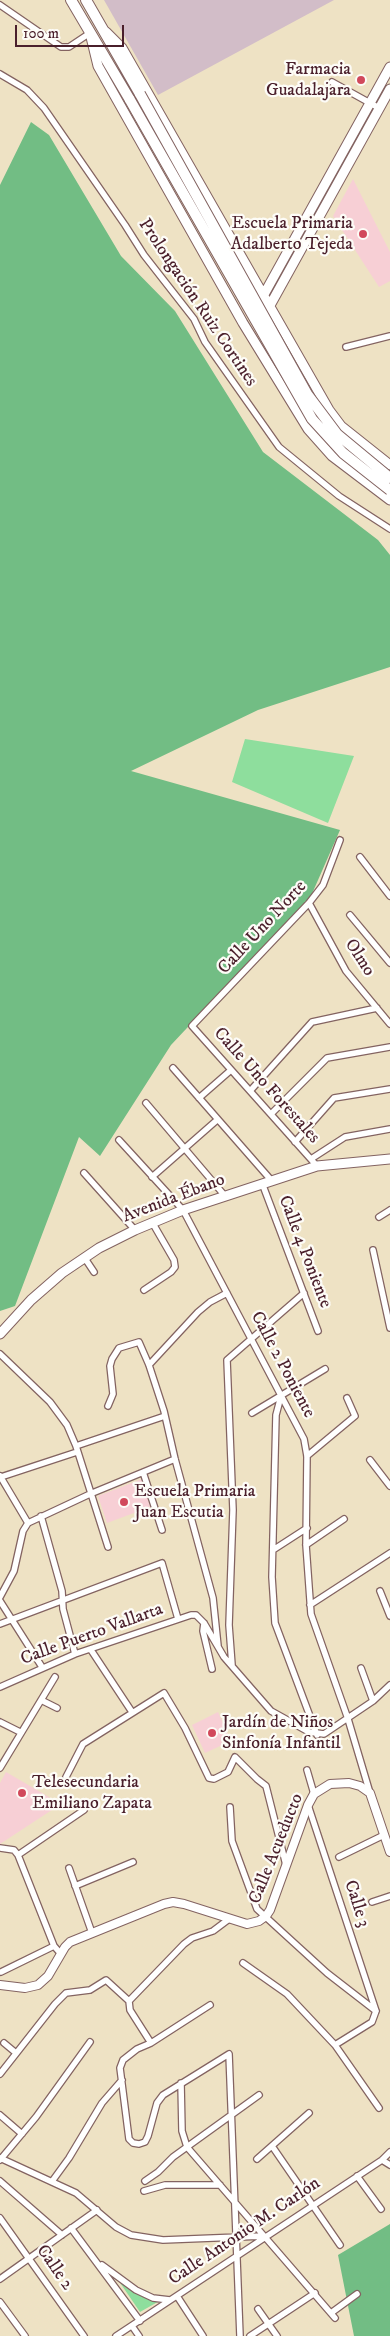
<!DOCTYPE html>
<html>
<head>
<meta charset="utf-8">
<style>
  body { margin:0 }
  #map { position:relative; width:390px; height:2336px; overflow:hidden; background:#eee2c4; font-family:"IM FELL DW Pica",serif }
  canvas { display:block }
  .scale { position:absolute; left:15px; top:25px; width:109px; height:22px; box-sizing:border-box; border:2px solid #4a1f2b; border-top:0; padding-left:6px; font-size:15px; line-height:18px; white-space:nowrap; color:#4a1f2b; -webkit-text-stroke:4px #fdfcf7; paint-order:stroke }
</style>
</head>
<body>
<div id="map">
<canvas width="390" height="2336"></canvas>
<div class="scale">100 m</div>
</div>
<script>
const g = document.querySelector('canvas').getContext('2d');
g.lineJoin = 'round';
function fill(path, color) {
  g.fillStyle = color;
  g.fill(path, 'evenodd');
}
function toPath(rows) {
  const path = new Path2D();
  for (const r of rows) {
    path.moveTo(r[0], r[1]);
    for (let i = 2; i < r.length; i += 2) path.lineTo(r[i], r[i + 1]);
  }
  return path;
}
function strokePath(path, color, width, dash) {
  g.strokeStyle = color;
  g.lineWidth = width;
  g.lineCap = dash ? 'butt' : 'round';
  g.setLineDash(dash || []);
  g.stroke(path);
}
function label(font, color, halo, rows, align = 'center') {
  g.font = font + ' "IM FELL DW Pica",serif';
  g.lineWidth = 4.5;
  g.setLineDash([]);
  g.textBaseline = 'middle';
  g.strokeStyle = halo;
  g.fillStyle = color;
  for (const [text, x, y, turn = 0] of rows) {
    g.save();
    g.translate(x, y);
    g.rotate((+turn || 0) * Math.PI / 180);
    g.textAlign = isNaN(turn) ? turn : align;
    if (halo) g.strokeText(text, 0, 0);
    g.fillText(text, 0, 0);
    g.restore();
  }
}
fill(toPath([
  [353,179,390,252,390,281,379,287,333,216],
  [142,1479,150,1507,107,1523,98,1496],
  [218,1712,231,1741,205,1753,192,1725],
  [6,1772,61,1804,0,1844,0,1783]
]), '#f7cfd5');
fill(toPath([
  [104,0,334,0,158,95]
]), '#d2bdc8');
fill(toPath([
  [245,739,354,756,328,823,232,782],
  [112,2271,135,2289,163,2299,140,2312]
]), '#8ede9d');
fill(toPath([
  [31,122,49,135,121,256,175,311,263,452,378,540,390,555,390,667,258,710,131,771,340,830,311,896,171,1045,100,1156,79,1137,15,1306,0,1311,0,185],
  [390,2224,390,2336,354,2336,338,2255]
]), '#72bd84');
const minor = toPath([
  [0,5,61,47,69,47,90,33],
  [0,74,27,90,44,108,125,225,144,255,194,319,205,342,279,447,339,496,390,529],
  [332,82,379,108],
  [346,347,390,336],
  [360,857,390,896],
  [309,903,346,971,390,1024],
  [350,915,390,963],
  [173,1068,271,1180],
  [250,1091,312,1022,377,1008],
  [199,1098,231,1070],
  [146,1103,225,1196],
  [271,1114,327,1058,390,1047],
  [119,1140,183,1210,304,1439,307,1456,306,1545,311,1614,348,1719,370,1793],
  [295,1142,334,1098,390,1089],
  [311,1159,345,1137,390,1129],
  [317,1166,192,1026,309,903,323,885,340,840],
  [84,1173,135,1230],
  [152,1177,217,1120],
  [262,1183,318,1331],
  [379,1217,390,1210],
  [373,1250,390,1328],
  [84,1257,94,1272],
  [144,1290,171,1272,175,1267,174,1260,152,1222],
  [0,1354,50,1402,67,1425,76,1446,108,1547],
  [149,1365,198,1312,210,1302,227,1293],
  [281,1396,276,1415,272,1577,275,1623,317,1735],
  [108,1406,113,1394,110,1366,112,1359,119,1348,139,1342,149,1365,164,1411,175,1459,213,1598,218,1646],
  [252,1413,325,1369],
  [76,1446,165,1416],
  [307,1456,355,1416,347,1398],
  [370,1460,390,1486],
  [143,1472,162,1530],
  [0,1476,28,1523],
  [1,1477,77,1452],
  [41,1516,62,1591,63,1609,75,1654],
  [306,1545,344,1519],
  [273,1550,307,1528],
  [380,1591,390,1616],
  [0,1597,14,1571,23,1531,28,1523,90,1494,175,1459],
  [0,1601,42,1667],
  [310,1605,390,1553],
  [204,1623,203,1631,212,1669],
  [0,1624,162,1563,178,1619],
  [91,1650,132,1712],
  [232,1665,229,1625,233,1510,227,1360,304,1293],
  [361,1668,373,1701],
  [0,1687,75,1654,191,1615,196,1615,204,1623,224,1657,271,1711,309,1732,324,1734,373,1701,390,1685],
  [41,1700,57,1708],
  [0,1722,20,1732],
  [0,1768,55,1677],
  [307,1770,314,1794],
  [66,1777,83,1744,164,1693,185,1728,209,1778,214,1779,228,1772,235,1757,257,1779,266,1786,286,1865],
  [308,1805,376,2011],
  [230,1807,232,1841,257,1909,327,1973,376,2011],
  [0,1848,14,1850,18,1855,54,1946,61,1954],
  [18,1855,84,1810],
  [339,1857,384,1835],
  [69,1868,92,1933],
  [75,1886,133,1862],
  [372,1902,390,1896],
  [243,1963,287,1994,335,2045,379,2108],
  [1,1972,54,1946],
  [210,2005,151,2043,137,2049,123,2060,120,2068,129,2139,133,2143,139,2144,145,2142,148,2136,157,2103,163,2095,229,2054,240,2336],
  [4,2043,16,2053],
  [151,2043,130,2010,129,2001,184,1944,192,1938,213,1931,229,1919],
  [335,2045,372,2022,376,2011],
  [0,2074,55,2004,66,1993,90,1990,106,1980,129,2001],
  [181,2083,182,2131,187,2147,335,2318],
  [0,2115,22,2134],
  [272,2146,340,2245],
  [0,2158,76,2193,116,2227,131,2235,163,2240,264,2236],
  [257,2159,309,2113],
  [0,2160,36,2117,90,2042],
  [382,2160,390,2165],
  [357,2176,381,2209],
  [53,2180,69,2158,102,2103,122,2080],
  [0,2181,62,2235],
  [145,2181,158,2172,173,2157,259,2095],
  [144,2191,165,2185,220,2185],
  [0,2218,84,2336],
  [71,2228,140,2321],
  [102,2265,136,2290,153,2298,170,2300],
  [0,2279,97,2210],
  [177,2296,203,2336],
  [0,2302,25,2336],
  [258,2309,277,2336],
  [331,2313,357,2294],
  [132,2326,139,2336],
  [116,2336,382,2160,390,2152],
  [250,2336,315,2293]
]);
const tertiary = toPath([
  [0,1985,25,1988,38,1985,48,1976,65,1947,70,1942,164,1904,173,1902,184,1904,247,1924,259,1921,266,1916,270,1910,308,1805,314,1794,330,1784,349,1783,360,1786,370,1793,390,1852]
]);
const secondary = toPath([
  [106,32,122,48,329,410,341,426,390,465],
  [90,33,98,66,243,323,308,429,332,456,390,500],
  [262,298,390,67],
  [268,309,390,89],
  [0,1334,31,1300,62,1273,99,1248,135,1230,183,1210,317,1166,390,1159]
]);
const trunk = toPath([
  [71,0,130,100],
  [86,0,140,94]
]);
strokePath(minor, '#836361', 8);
strokePath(tertiary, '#836361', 10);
strokePath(secondary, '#836361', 11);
strokePath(trunk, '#836361', 12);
strokePath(minor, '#fff', 5.5);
strokePath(tertiary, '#fff', 8);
strokePath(secondary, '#fff', 9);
strokePath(trunk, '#fff', 10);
const trunkBridge = toPath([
  [140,94,307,394,337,434,390,478],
  [130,100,312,419,343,453,390,490]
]);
strokePath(trunkBridge, '#836361', 12, []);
strokePath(trunkBridge, '#fff', 10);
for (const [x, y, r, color] of [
  [361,80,5,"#d1495b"],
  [363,234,5,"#d1495b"],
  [124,1502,5,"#d1495b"],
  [212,1733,5,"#d1495b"],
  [22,1793,5,"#d1495b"]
]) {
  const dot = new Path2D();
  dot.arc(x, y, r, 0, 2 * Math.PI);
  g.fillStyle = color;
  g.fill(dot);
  strokePath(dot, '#fdfcf7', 2);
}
label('18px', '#4a1f2b', '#fdfcf7', [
  ["Farmacia",351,70,"right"],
  ["Guadalajara",351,91,"right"],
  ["Escuela Primaria",353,224,"right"],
  ["Adalberto Tejeda",353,245,"right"],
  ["Escuela Primaria",134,1492],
  ["Juan Escutia",134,1513],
  ["Jardín de Niños",222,1723],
  ["Sinfonía Infantil",222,1744],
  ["Telesecundaria",32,1783],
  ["Emiliano Zapata",32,1804]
], 'left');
label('18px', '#4a1f2b', '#fdfcf7', [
  ["Prolongación Ruiz Cortines",197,303,56],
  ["Calle Uno Norte",263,928,-47],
  ["Olmo",359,958,57],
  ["Calle Uno Forestales",266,1086,48],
  ["Avenida Ébano",174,1199,-21],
  ["Calle 4 Poniente",304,1252,69],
  ["Calle 2 Poniente",282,1365,62],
  ["Calle Puerto Vallarta",92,1635,-20],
  ["Calle Acueducto",277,1849,-68],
  ["Calle 3",356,1904,72],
  ["Calle Antonio M. Carlón",245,2232,-34],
  ["Calle 2",54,2268,55]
]);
</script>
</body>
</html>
